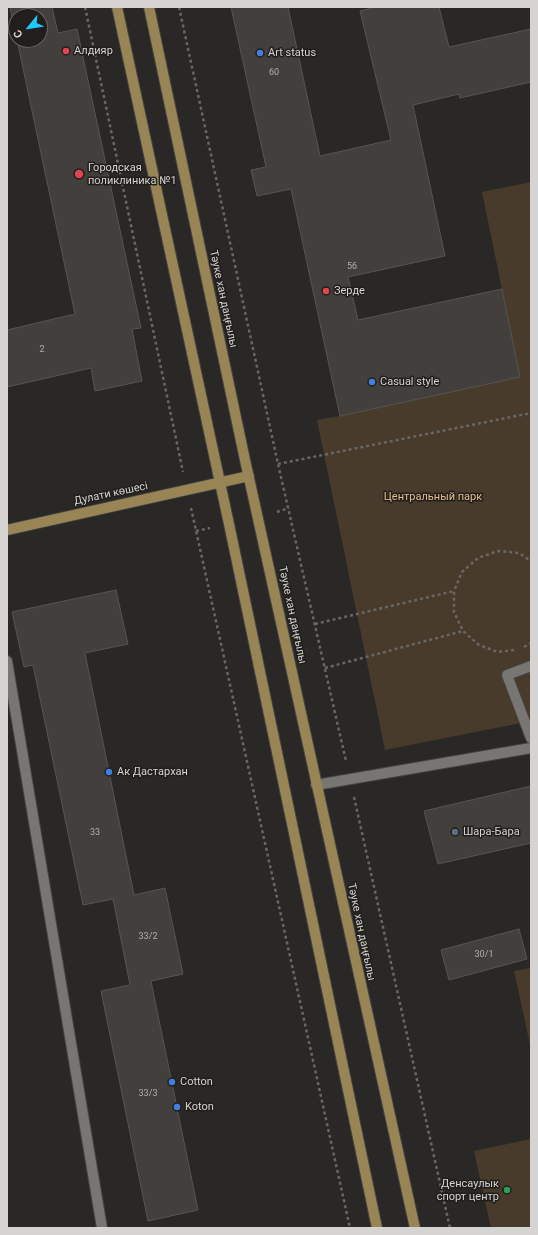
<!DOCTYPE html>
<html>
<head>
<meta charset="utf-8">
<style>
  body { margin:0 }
  #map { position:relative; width:538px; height:1235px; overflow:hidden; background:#2a2826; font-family:Roboto,sans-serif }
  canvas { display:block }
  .frame { position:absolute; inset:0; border:8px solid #d5d4d2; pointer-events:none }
  .north { position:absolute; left:8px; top:8px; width:40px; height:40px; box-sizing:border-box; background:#211e1c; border:1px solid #696765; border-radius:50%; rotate:240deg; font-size:11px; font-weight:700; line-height:16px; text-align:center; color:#d5d4d2 }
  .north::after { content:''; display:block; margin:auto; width:14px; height:18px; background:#20c9fd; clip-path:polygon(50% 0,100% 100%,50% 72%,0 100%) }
</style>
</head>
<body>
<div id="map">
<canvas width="538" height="1235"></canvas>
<div class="frame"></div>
<div class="north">С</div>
</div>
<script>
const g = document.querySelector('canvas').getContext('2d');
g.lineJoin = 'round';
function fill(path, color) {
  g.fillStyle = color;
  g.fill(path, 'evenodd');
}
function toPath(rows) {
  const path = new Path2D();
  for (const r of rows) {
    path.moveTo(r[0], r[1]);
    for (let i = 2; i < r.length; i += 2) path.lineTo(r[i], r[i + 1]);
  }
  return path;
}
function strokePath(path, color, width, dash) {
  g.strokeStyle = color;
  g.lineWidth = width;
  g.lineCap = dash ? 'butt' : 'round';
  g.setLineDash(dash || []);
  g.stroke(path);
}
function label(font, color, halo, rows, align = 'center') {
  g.font = font + ' Roboto,sans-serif';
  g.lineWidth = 3;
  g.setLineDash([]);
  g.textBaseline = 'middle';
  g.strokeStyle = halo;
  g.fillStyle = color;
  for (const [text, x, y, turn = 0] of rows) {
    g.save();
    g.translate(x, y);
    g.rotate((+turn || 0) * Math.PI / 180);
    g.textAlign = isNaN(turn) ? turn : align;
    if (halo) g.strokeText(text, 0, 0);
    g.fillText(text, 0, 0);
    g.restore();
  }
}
fill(toPath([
  [531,182,531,721,385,750,317,420,340,416,520,377,482,192],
  [531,968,531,1049,514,971],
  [531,1139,531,1228,491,1228,474,1151]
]), '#483b2c');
const building = toPath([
  [10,7,52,7,58,33,77,29,141,328,132,329,142,381,95,391,91,368,7,387,7,330,75,314,17,40,40,40,40,16,16,16,16,35,10,7],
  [231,7,288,7,320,156,391,140,360,11,376,7,439,7,449,47,531,29,531,82,460,98,459,94,413,105,445,256,348,277,358,320,502,289,520,377,340,416,291,189,257,196,251,170,266,167,231,7],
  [116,590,128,644,85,653,134,895,165,888,183,974,151,981,198,1210,148,1221,101,991,130,985,113,899,83,905,33,665,24,667,12,612,116,590],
  [531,786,531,843,438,864,424,811,531,786],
  [519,929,527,959,449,980,441,950,519,929]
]);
fill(building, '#423f3d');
strokePath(building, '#575451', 1);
const minor = toPath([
  [7,661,102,1228],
  [531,666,507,675,531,738],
  [316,785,531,748]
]);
const major = toPath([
  [117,7,229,524,377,1228],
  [149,7,245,460,415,1228],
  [7,530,249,476]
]);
strokePath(minor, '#454442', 12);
strokePath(major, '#454442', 12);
strokePath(toPath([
  [85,7,183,472],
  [179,7,278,464,346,761],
  [278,464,531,413],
  [191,508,350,1228],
  [277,512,289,508],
  [196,531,210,528],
  [315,624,454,591],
  [524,647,531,643],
  [514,650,498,652,479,645,463,631,454,612,454,591,462,572,478,558,498,551,519,553,531,561],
  [325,668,463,631],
  [354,797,450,1228]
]), '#696765', 2.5, [3, 3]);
strokePath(minor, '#787673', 10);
strokePath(major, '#998456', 10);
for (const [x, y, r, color] of [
  [66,51,4,"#e0444e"],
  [260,53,4,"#3f7fe0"],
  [79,174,5,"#e0444e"],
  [326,291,4,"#e0444e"],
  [372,382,4,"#3f7fe0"],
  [109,772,4,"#3f7fe0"],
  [455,832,4,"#5c6f8a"],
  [172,1082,4,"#3f7fe0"],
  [177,1107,4,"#3f7fe0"],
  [507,1190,4,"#2e9e5b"]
]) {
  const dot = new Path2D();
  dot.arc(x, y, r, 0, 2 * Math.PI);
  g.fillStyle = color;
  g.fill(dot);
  strokePath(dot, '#211e1c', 1.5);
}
label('9px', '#b0afad', null, [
  ["60",274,73],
  ["56",352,267],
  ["2",42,350],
  ["33",95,833],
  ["33/2",148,937],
  ["30/1",484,955],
  ["33/3",148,1094]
]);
label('11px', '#d5d4d2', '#211e1c', [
  ["Алдияр",74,51],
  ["Art status",268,53],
  ["Городская",88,168],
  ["поликлиника №1",88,181],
  ["Зерде",334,291],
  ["Casual style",380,382],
  ["Ак Дастархан",117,772],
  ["Шара-Бара",463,832],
  ["Cotton",180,1082],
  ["Koton",185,1107],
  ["Денсаулык",499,1184,"right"],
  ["спорт центр",499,1197,"right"]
], 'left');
label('11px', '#d5d4d2', '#211e1c', [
  ["Тәуке хан даңғылы",223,299,78],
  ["Дулати көшесі",111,494,-12],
  ["Тәуке хан даңғылы",292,615,78],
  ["Тәуке хан даңғылы",361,932,78]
]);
label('11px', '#e6bc8b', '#211e1c', [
  ["Центральный парк",433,497]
]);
</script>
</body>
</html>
